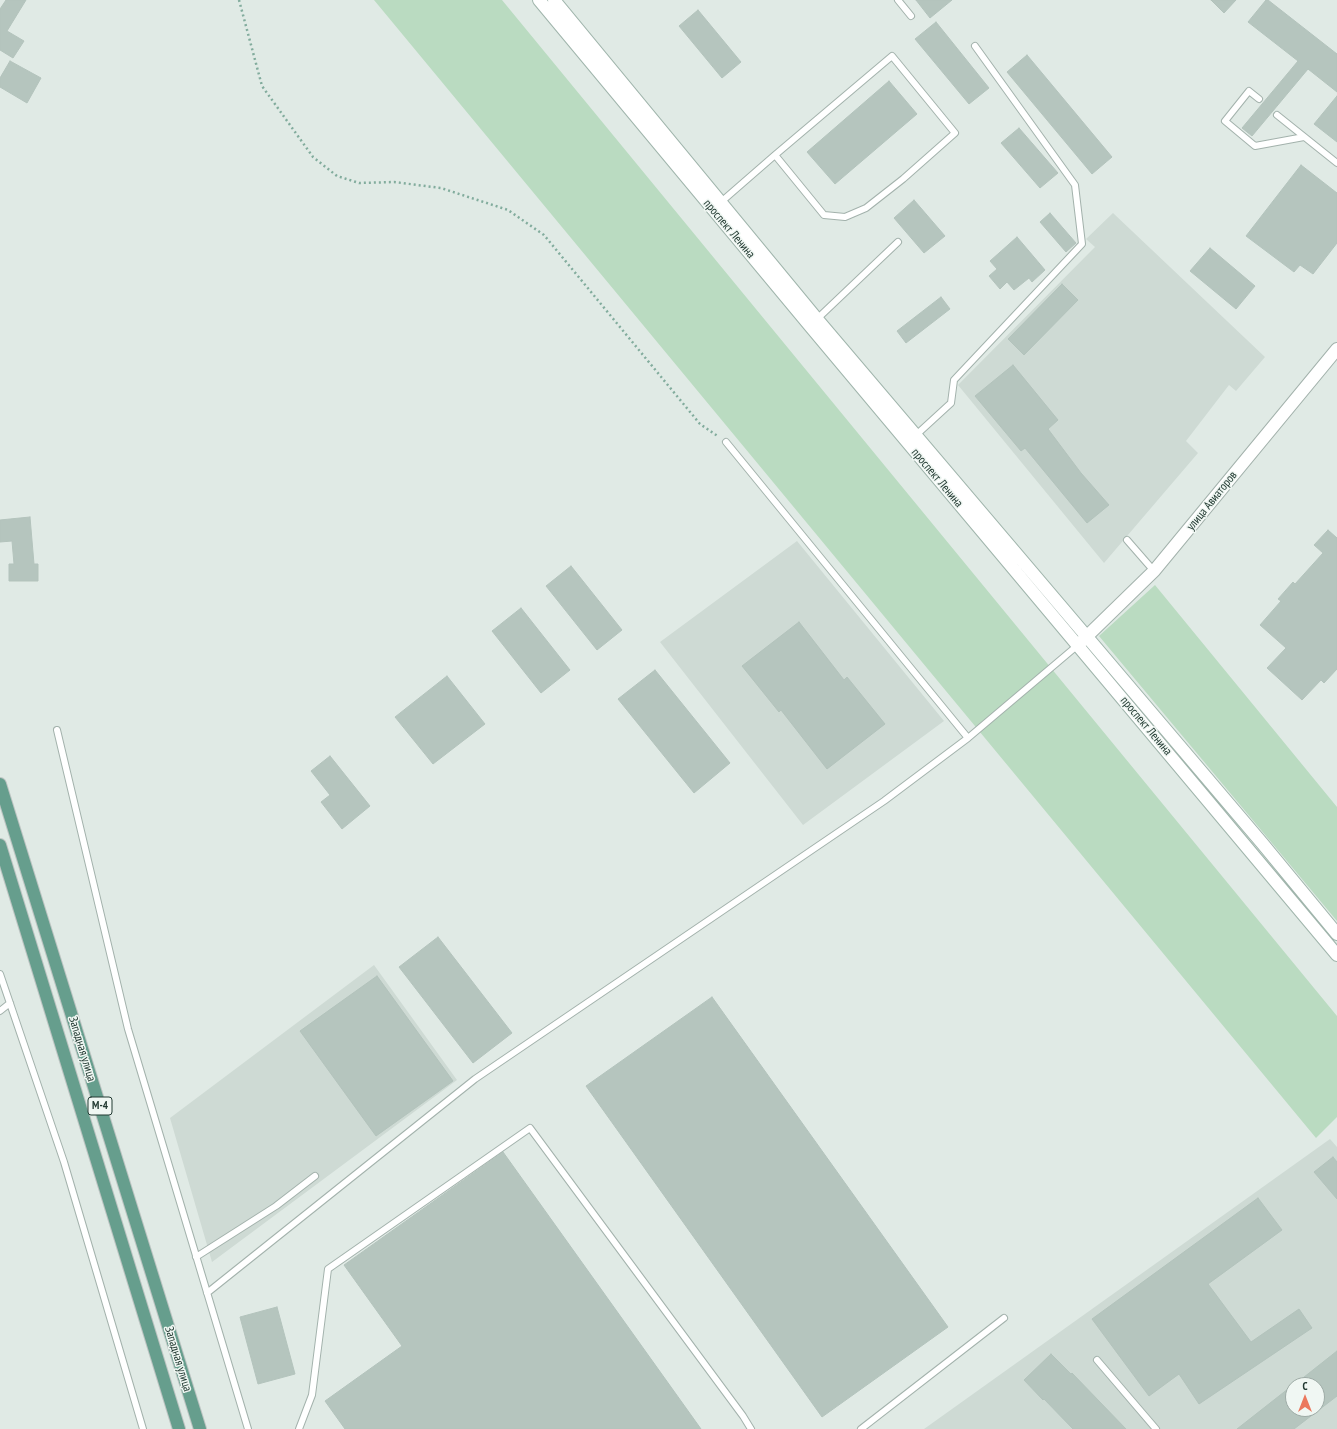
<!DOCTYPE html>
<html>
<head>
<meta charset="utf-8">
<style>
  body { margin:0 }
  #map { position:relative; width:1337px; height:1429px; overflow:hidden; background:#e0eae5; font-family:"PT Sans Narrow",sans-serif }
  canvas { display:block }
  .north { position:absolute; left:1285px; top:1377px; width:40px; height:40px; box-sizing:border-box; background:#f0f7f3; border:1px solid #9eaba6; border-radius:50%; rotate:0deg; font-size:11px; font-weight:700; line-height:16px; text-align:center; color:#223a32 }
  .north::after { content:''; display:block; margin:auto; width:14px; height:18px; background:#eb785d; clip-path:polygon(50% 0,100% 100%,50% 72%,0 100%) }
</style>
</head>
<body>
<div id="map">
<canvas width="1337" height="1429"></canvas>
<div class="north">С</div>
</div>
<script>
const g = document.querySelector('canvas').getContext('2d');
g.lineJoin = 'round';
function fill(path, color) {
  g.fillStyle = color;
  g.fill(path, 'evenodd');
}
function toPath(rows) {
  const path = new Path2D();
  for (const r of rows) {
    path.moveTo(r[0], r[1]);
    for (let i = 2; i < r.length; i += 2) path.lineTo(r[i], r[i + 1]);
  }
  return path;
}
function strokePath(path, color, width, dash) {
  g.strokeStyle = color;
  g.lineWidth = width;
  g.lineCap = dash ? 'butt' : 'round';
  g.setLineDash(dash || []);
  g.stroke(path);
}
function label(font, color, halo, rows, align = 'center') {
  g.font = font + ' "PT Sans Narrow",sans-serif';
  g.lineWidth = 3;
  g.setLineDash([]);
  g.textBaseline = 'middle';
  g.strokeStyle = halo;
  g.fillStyle = color;
  for (const [text, x, y, turn = 0] of rows) {
    g.save();
    g.translate(x, y);
    g.rotate((+turn || 0) * Math.PI / 180);
    g.textAlign = isNaN(turn) ? turn : align;
    if (halo) g.strokeText(text, 0, 0);
    g.fillText(text, 0, 0);
    g.restore();
  }
}
fill(toPath([
  [1113,213,1265,357,1236,391,1229,385,1186,441,1198,453,1104,563,958,385,1095,247,1086,239],
  [797,541,944,721,803,825,660,642],
  [374,965,457,1080,212,1262,170,1118],
  [1330,1139,1337,1147,1337,1429,924,1429],
  [1293,1385,1317,1385,1317,1409,1293,1409]
]), '#cedad4');
fill(toPath([
  [374,0,502,0,1337,1016,1337,1117,1316,1138],
  [1155,585,1337,807,1337,921,1099,636]
]), '#badbc1');
const building = toPath([
  [6,0,26,0,7,31,24,41,13,58,0,50,0,9,6,0],
  [916,0,952,0,930,18,916,0],
  [1211,0,1236,0,1224,13,1211,0],
  [1266,0,1268,0,1337,54,1337,92,1308,69,1252,136,1242,128,1298,61,1248,22,1266,0],
  [698,10,741,62,722,78,679,26,698,10],
  [936,22,989,88,969,104,915,39,936,22],
  [1027,55,1112,157,1092,174,1007,72,1027,55],
  [10,61,41,78,27,103,0,87,0,78,10,61],
  [889,81,917,114,835,184,807,152,889,81],
  [1337,96,1337,142,1314,124,1337,96],
  [1019,128,1058,173,1040,188,1001,143,1019,128],
  [1301,165,1337,193,1337,243,1313,274,1300,265,1294,272,1246,236,1301,165],
  [914,200,945,236,924,253,894,218,914,200],
  [1050,213,1076,243,1066,252,1040,222,1050,213],
  [1017,237,1045,270,1032,282,1029,278,1014,290,1007,282,1000,289,989,276,997,269,990,261,1017,237],
  [1210,248,1255,286,1236,309,1190,271,1210,248],
  [1062,284,1078,300,1024,355,1008,339,1062,284],
  [941,297,950,309,906,343,897,331,941,297],
  [1013,365,1058,420,1048,429,1081,473,1109,505,1087,523,1025,448,1021,451,975,396,1013,365],
  [30,517,34,564,38,564,38,581,9,581,9,564,14,564,12,541,0,542,0,520,30,517],
  [1328,530,1337,538,1337,669,1324,683,1321,680,1302,700,1267,668,1286,648,1260,625,1281,601,1278,599,1293,582,1295,584,1323,553,1314,545,1328,530],
  [571,566,622,630,597,650,546,586,571,566],
  [521,608,570,670,541,693,492,631,521,608],
  [799,622,844,680,847,677,885,724,827,769,781,710,779,712,742,666,799,622],
  [655,670,730,763,694,793,618,699,655,670],
  [447,676,485,724,433,764,395,717,447,676],
  [330,756,370,806,342,829,321,802,330,795,311,771,330,756],
  [438,937,512,1033,473,1063,399,967,438,937],
  [377,976,453,1081,376,1136,300,1031,377,976],
  [712,997,948,1327,822,1417,586,1086,712,997],
  [503,1152,701,1429,345,1429,325,1401,402,1346,344,1265,503,1152],
  [1333,1157,1337,1162,1337,1199,1314,1172,1333,1157],
  [1258,1198,1282,1230,1208,1284,1251,1342,1299,1309,1312,1328,1199,1404,1179,1374,1149,1396,1092,1319,1258,1198],
  [277,1307,295,1374,258,1384,240,1317,277,1307],
  [1337,1351,1337,1396,1294,1429,1237,1429,1293,1385,1293,1409,1317,1409,1317,1385,1294,1385,1337,1351],
  [1051,1354,1071,1374,1072,1373,1126,1429,1073,1429,1044,1399,1043,1400,1024,1380,1051,1354]
]);
fill(building, '#b5c5be');
strokePath(building, '#b3c3bc', 1);
const service = toPath([
  [898,0,911,16],
  [1259,99,1249,91,1225,121,1255,146,1304,137],
  [1277,115,1337,163],
  [721,202,775,155,892,56,955,133,903,179,866,208,845,217,824,215,775,155],
  [817,319,898,242],
  [915,436,951,403,954,380,1082,244,1075,185,975,46],
  [726,442,968,738],
  [1127,540,1154,571],
  [57,730,128,1029,248,1429],
  [0,974,64,1162,143,1429],
  [0,1011,10,1003],
  [196,1257,276,1206,315,1176],
  [207,1293,475,1079,884,801,968,738,1078,645],
  [1097,1360,1156,1429],
  [299,1429,312,1395,328,1269,530,1128,743,1416,751,1429],
  [861,1429,1004,1318]
]);
const minor = toPath([
  [1079,644,1154,571,1337,349]
]);
const secondary = toPath([
  [539,0,810,326,1337,955],
  [554,0,817,319,1262,843,1337,934]
]);
const primary = toPath([
  [0,784,200,1429],
  [0,845,179,1429]
]);
strokePath(service, '#a3b2ac', 8);
strokePath(minor, '#a3b2ac', 14);
strokePath(secondary, '#a0b5ac', 14);
strokePath(primary, '#bdc4c2', 14);
strokePath(toPath([
  [239,0,262,86,313,157,337,176,359,183,394,182,441,188,508,210,544,235,700,424,719,437]
]), '#82ac9d', 2.5, [2, 3]);
strokePath(service, '#fff', 6);
strokePath(minor, '#fff', 12);
strokePath(secondary, '#fff', 12);
strokePath(primary, '#669e8d', 12);
for (const [x, y, w] of [
  [100,1106,24]
]) {
  const box = new Path2D();
  box.roundRect(x - w / 2, y - 9, w, 18, 3);
  g.fillStyle = '#f0f7f3';
  g.fill(box);
  strokePath(box, '#223a32', 1);
}
label('bold 11px', '#223a32', null, [
  ["М-4",100,1106]
]);
label('12px', '#223a32', '#f0f7f3', [
  ["проспект Ленина",729,229,50],
  ["проспект Ленина",937,478,50],
  ["улица Авиаторов",1212,501,-51],
  ["проспект Ленина",1146,726,50],
  ["Западная улица",82,1049,73],
  ["Западная улица",178,1359,73]
]);
</script>
</body>
</html>
